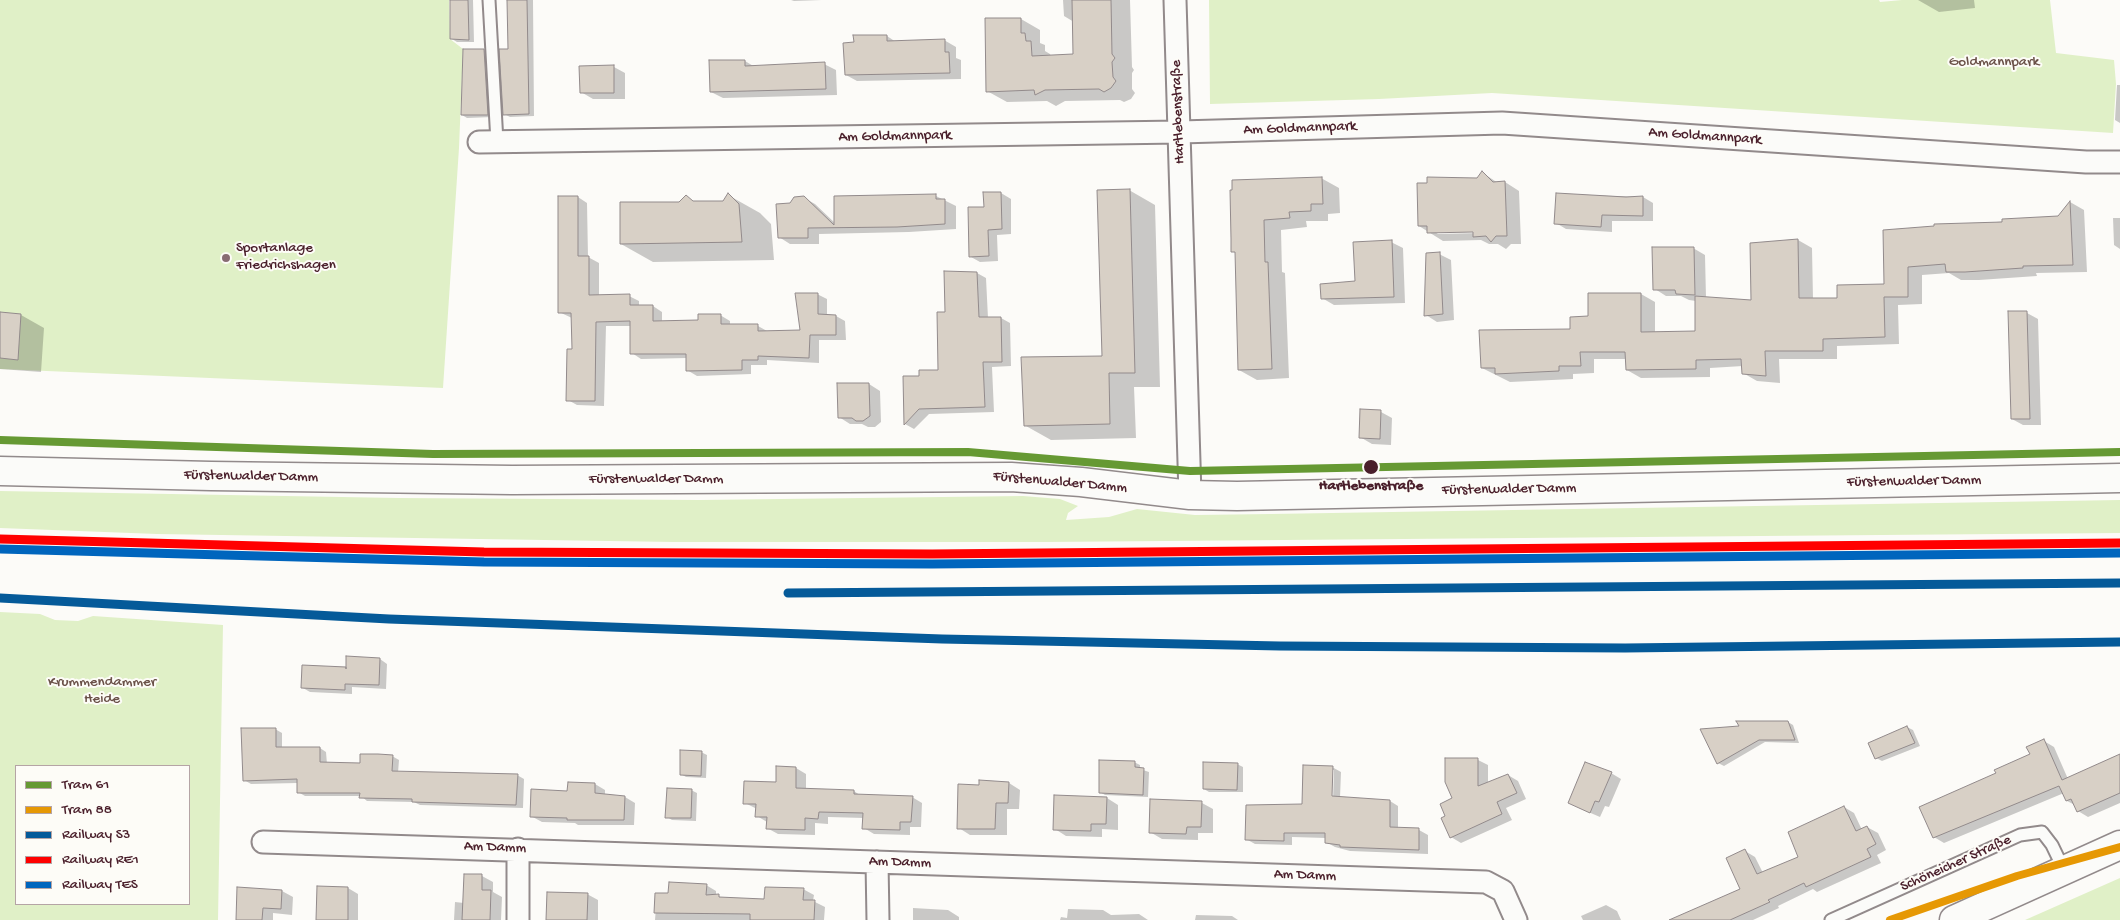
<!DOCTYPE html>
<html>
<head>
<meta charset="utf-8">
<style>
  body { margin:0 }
  #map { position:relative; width:2120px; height:920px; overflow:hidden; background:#fcfbf8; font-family:"Gochi Hand",sans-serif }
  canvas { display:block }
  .legend { position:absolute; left:15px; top:765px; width:175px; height:140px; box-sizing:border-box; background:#fdfcf7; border:1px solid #b5a4a5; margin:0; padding:6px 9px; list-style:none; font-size:15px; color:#4a1f2b }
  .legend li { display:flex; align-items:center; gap:10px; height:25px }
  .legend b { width:25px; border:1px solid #b5a4a5 }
</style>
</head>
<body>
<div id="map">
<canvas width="2120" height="920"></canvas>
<ul class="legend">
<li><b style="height:6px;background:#693"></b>Tram 61</li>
<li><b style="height:6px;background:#e69804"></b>Tram 88</li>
<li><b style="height:6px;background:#055a99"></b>Railway S3</li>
<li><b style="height:6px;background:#f00"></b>Railway RE1</li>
<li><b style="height:6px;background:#0065bd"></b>Railway TES</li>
</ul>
</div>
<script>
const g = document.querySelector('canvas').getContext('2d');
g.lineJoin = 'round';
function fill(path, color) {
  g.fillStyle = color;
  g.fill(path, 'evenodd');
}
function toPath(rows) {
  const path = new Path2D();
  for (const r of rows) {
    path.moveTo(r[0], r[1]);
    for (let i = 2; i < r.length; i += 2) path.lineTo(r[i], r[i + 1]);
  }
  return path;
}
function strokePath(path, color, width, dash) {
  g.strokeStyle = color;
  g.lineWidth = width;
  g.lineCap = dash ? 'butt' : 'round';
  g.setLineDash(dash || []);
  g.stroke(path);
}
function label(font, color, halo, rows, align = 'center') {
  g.font = font + ' "Gochi Hand",sans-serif';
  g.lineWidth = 4;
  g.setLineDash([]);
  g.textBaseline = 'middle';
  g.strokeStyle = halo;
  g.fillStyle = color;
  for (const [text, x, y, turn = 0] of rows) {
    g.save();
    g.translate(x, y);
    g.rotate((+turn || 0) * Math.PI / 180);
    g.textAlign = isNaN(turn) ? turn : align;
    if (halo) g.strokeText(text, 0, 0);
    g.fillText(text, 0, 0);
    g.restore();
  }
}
fill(toPath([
  [0,0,449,0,450,39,463,49,459,148,443,388,0,369],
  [1209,0,1879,0,1880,2,1902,0,2050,0,2056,53,2114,60,2116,84,2113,133,1492,93,1379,99,1210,104],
  [0,491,399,498,700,500,1023,496,1060,499,1078,506,1068,513,1066,520,1109,517,1137,509,1195,515,1271,514,2120,500,2120,533,1046,542,673,542,157,534,0,528],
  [0,612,40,614,55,620,78,621,93,616,223,625,218,920,0,920],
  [16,766,189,766,189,904,16,904],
  [2120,878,2120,920,2025,920]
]), '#e0f0c7');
fill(toPath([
  [451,0,473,0,474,42,457,42,452,39],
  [508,0,533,0,534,116,510,117,504,114,509,50],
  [791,0,822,0,794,1],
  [1063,0,1130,0,1132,67,1134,70,1132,73,1132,89,1135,93,1131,99,1124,102,1120,100,1065,101,1056,106,1047,101,1007,102,987,91,1021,19,1040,30,1040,43,1045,45,1045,51,1050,54,1051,56,1075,55,1074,22,1064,16],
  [1918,0,1974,0,1975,8,1939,12],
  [887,36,896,42,944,40,956,47,956,58,961,60,961,79,857,81,846,75],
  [484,50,489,54,493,117,467,118,462,115],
  [710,61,745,61,755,67,824,64,836,70,837,95,723,98,711,92],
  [614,67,625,73,625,99,593,99,581,92],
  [2117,85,2120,85,2120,123,2115,120],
  [1483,173,1498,183,1505,182,1519,191,1521,244,1511,244,1506,249,1498,244,1489,244,1481,240,1443,241,1419,226],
  [1479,230,1480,233,1438,234,1435,232],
  [1321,178,1339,188,1340,213,1328,214,1328,221,1306,221,1307,227,1281,230,1282,272,1285,273,1289,378,1257,380,1239,370,1236,253,1233,251,1232,239],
  [1129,190,1155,205,1160,387,1134,387,1136,438,1051,440,1026,426,1103,357],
  [1001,193,1011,199,1011,234,997,235,998,261,980,262,971,257,985,208],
  [1557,194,1643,197,1653,203,1653,221,1612,221,1612,232,1566,229,1556,223],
  [728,195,760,213,771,224,774,260,653,262,621,244,686,197,696,203,723,202],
  [936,196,956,206,956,229,909,232,819,234,819,244,790,244,779,237,804,198,815,204,836,224],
  [578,197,587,203,588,257,599,263,599,296,629,296,639,301,639,306,653,306,662,312,662,322,699,321,720,315,730,321,730,325,758,326,767,331,801,331,817,294,827,299,827,316,836,316,845,321,846,340,819,340,819,363,767,360,767,365,751,365,751,374,697,376,687,370,687,358,641,359,632,353,631,326,606,326,604,406,577,405,568,400,573,350,572,318,559,312],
  [2070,202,2084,210,2087,272,2036,273,2037,276,1979,280,1961,280,1949,273,1922,275,1922,304,1898,305,1899,344,1837,346,1837,359,1779,359,1780,383,1757,381,1743,373,1743,366,1710,368,1710,377,1641,378,1627,370,1627,359,1594,359,1594,373,1573,374,1573,379,1510,382,1482,368,1572,331,1589,318,1589,294,1641,294,1655,302,1655,333,1697,333,1696,301,1689,300,1681,296,1666,296,1655,289,1693,248,1705,255,1706,298,1752,301,1798,240,1812,248,1813,299,1839,299,1885,285,1884,231,2059,217],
  [2113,218,2120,218,2120,249,2114,245],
  [1391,242,1403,248,1405,303,1334,305,1322,298,1356,283],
  [1439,254,1451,260,1454,320,1437,322,1426,315],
  [977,273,986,278,988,318,1001,318,1010,323,1011,366,992,367,994,412,929,414,914,429,905,424,904,377,921,377,940,371,947,313],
  [2027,313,2038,319,2041,425,2023,425,2012,419],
  [0,314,21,315,44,328,41,372,0,369],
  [869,384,880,391,881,422,875,427,868,427,862,424,850,424,839,417],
  [1381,412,1392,418,1391,445,1372,444,1360,437],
  [380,659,387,664,386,689,352,687,352,694,310,692,303,688,345,668],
  [1788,722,1793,725,1799,743,1765,742,1724,766,1718,763,1741,727],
  [1907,727,1913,730,1920,746,1882,761,1876,758],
  [275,729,282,733,282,748,320,748,326,752,327,764,361,764,392,756,399,760,398,773,517,775,524,779,523,808,420,805,414,802,367,801,361,796,305,796,298,792,298,783,251,784,244,780],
  [2044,741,2054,747,2068,779,2120,755,2120,803,2088,817,2078,811,2075,805,2067,801,2064,793,1944,843,1934,837,1997,774,2031,755],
  [701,752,707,755,706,778,686,777,681,774],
  [1478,760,1488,765,1488,784,1508,775,1518,781,1526,799,1506,808,1512,820,1461,843,1451,837,1447,817,1454,799],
  [1134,762,1140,765,1140,769,1149,772,1148,797,1105,795,1100,792],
  [1237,764,1243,767,1243,792,1209,792,1204,789],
  [1332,767,1341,772,1340,798,1390,801,1398,806,1398,829,1419,830,1428,835,1428,854,1350,851,1335,847,1326,842,1326,838,1292,837,1292,845,1255,844,1246,839,1303,805],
  [1331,770,1334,770,1333,802,1330,802],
  [778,768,796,768,806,774,806,790,854,791,861,796,912,797,922,803,921,827,910,827,910,835,874,834,864,828,864,818,828,817,828,824,815,823,815,835,778,834,767,828,767,822,757,816,757,809,745,803,777,783],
  [1611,773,1621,779,1609,807,1605,806,1600,817,1579,808],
  [1009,783,1020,790,1019,809,1007,809,1007,835,970,835,959,828,980,786],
  [595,784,605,790,605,795,625,797,635,803,634,825,578,825,575,823,542,822,531,816,569,792],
  [691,790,697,793,696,821,672,820,667,817],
  [1107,798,1118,805,1118,830,1102,829,1102,837,1066,836,1055,829],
  [1202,803,1213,809,1213,833,1198,833,1198,840,1162,839,1150,832],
  [1844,807,1854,813,1862,830,1867,827,1878,833,1886,850,1877,855,1881,863,1817,892,1813,889,1778,906,1779,908,1753,920,1697,920,1741,889,1745,851,1755,857,1763,873,1800,858],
  [482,876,493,882,493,892,502,897,501,920,454,920,455,902,464,903],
  [706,885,716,891,716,895,724,899,765,901,803,889,814,895,813,901,825,907,824,920,655,920,657,894,670,894],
  [319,887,348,888,358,894,358,920,317,920],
  [239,889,282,891,293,897,292,915,273,913,273,920,237,920],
  [587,894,598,900,598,920,547,920],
  [1606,905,1617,911,1621,920,1583,920,1581,916],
  [913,908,948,910,959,917,959,920,913,920],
  [1068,909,1103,910,1111,915,1139,914,1148,920,1060,920,1061,917,1067,918],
  [1196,915,1232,916,1238,920,1195,920]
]), '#0003');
const building = toPath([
  [450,0,468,0,469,40,450,39,450,0],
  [507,0,527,0,529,114,503,115,499,49,508,49,507,0],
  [1072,0,1111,0,1112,54,1115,58,1112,62,1113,77,1116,81,1111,88,1104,92,1099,89,1045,90,1035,95,1034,90,986,92,985,18,1021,18,1021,33,1025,33,1026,41,1031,41,1032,56,1073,54,1072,0],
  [853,35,887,35,887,41,945,39,945,52,949,52,950,73,845,75,843,43,854,42,853,35],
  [463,49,484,49,488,115,461,115,463,49],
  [709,60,745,60,745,66,825,62,826,89,710,92,709,60],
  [614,65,614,93,580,93,579,66,614,65],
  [1482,171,1493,182,1505,181,1507,236,1496,236,1491,242,1486,236,1473,237,1473,232,1427,233,1427,226,1418,226,1417,183,1427,183,1427,177,1477,178,1482,171],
  [1322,177,1323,204,1311,204,1311,211,1289,212,1290,218,1264,220,1265,262,1268,262,1272,369,1238,370,1235,252,1231,252,1231,239,1230,190,1232,190,1232,180,1322,177],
  [1130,189,1135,373,1109,373,1110,424,1024,426,1021,357,1102,356,1097,190,1130,189],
  [983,192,1001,192,1002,229,988,230,989,256,969,257,968,207,984,207,983,192],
  [728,193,739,204,742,242,620,244,620,202,679,202,686,195,693,201,723,201,728,193],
  [1556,193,1626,197,1643,196,1643,216,1602,215,1601,227,1554,224,1556,193],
  [936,194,936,199,945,199,945,224,897,227,808,228,808,238,778,238,776,204,790,203,794,197,804,196,834,225,834,196,936,194],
  [558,196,578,196,578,256,589,256,589,295,630,294,630,305,653,305,653,321,698,320,698,314,721,314,721,324,758,324,758,331,800,330,795,293,818,293,818,314,836,315,836,335,810,335,809,358,758,356,758,360,742,360,742,370,686,371,686,354,630,354,630,321,596,322,595,401,566,401,567,349,572,349,571,313,558,313,558,196],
  [2070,201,2073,265,2023,266,2023,268,1965,272,1946,272,1945,264,1908,267,1908,297,1884,297,1885,337,1823,339,1823,351,1765,351,1766,376,1742,374,1741,359,1696,360,1696,369,1626,370,1625,352,1580,352,1581,366,1559,366,1559,371,1495,374,1495,368,1481,368,1479,330,1570,329,1570,317,1588,316,1588,293,1641,293,1641,332,1695,331,1695,296,1751,300,1750,243,1798,239,1799,298,1837,298,1837,285,1884,284,1883,230,1934,226,1934,224,2002,222,2002,219,2058,216,2070,201],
  [1392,240,1394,297,1321,299,1320,284,1355,281,1353,242,1392,240],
  [1652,247,1694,247,1695,295,1676,294,1675,290,1653,290,1652,247],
  [1440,252,1443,314,1424,316,1426,253,1440,252],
  [944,271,977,272,979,317,1001,317,1002,362,983,362,985,407,919,409,904,425,903,376,919,376,919,370,938,370,937,312,945,312,944,271],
  [2008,311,2027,311,2030,419,2011,419,2008,311],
  [0,312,21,314,18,360,0,358,0,312],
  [837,383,869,383,870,416,863,421,856,421,852,418,838,418,837,383],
  [1360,409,1381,410,1380,439,1359,438,1360,409],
  [346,656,380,658,379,685,345,684,345,690,301,688,302,665,346,667,346,669,346,656],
  [1736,721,1788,721,1795,740,1759,740,1717,764,1700,729,1739,726,1736,721],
  [1907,726,1915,743,1875,759,1868,743,1907,726],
  [241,728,276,728,276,747,320,747,320,762,360,763,360,754,378,754,393,755,392,771,518,774,516,805,412,802,412,799,359,798,360,793,297,793,297,779,243,781,241,728],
  [2044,739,2062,780,2120,754,2120,793,2077,812,2071,799,2066,801,2059,786,1933,838,1919,807,1996,773,1994,770,2030,754,2026,747,2044,739],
  [680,750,702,751,701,776,680,775,680,750],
  [1445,758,1478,758,1478,786,1508,774,1517,793,1497,802,1502,814,1450,838,1441,818,1445,816,1440,804,1452,798,1445,782,1445,758],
  [1099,760,1135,761,1135,767,1144,768,1143,795,1099,793,1099,760],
  [1203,762,1238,763,1237,790,1203,789,1203,762],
  [1585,762,1612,772,1599,802,1595,801,1590,813,1568,803,1585,762],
  [1303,765,1333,766,1332,796,1390,800,1390,827,1419,828,1419,850,1340,847,1340,845,1325,843,1325,833,1284,833,1284,841,1245,840,1246,805,1302,804,1303,765],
  [776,766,796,767,796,788,854,790,854,794,913,796,911,822,900,822,900,830,862,829,863,813,819,812,818,819,805,818,805,830,766,829,767,817,755,817,756,804,743,804,744,781,776,782,776,766],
  [979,780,1009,782,1008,803,996,803,995,829,957,829,958,784,979,785,979,780],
  [568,782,595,783,595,793,625,796,624,820,567,820,567,818,530,817,531,789,567,791,568,782],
  [667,788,692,789,691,818,665,818,667,788],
  [1054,795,1107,797,1106,824,1091,824,1091,831,1053,830,1054,795],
  [1150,799,1202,801,1201,827,1187,827,1186,834,1149,833,1150,799],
  [1844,806,1856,831,1867,826,1876,844,1867,849,1871,857,1806,887,1804,883,1768,900,1770,902,1730,920,1669,920,1740,889,1726,858,1745,849,1757,874,1798,857,1788,832,1844,806],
  [464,874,482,874,482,890,491,890,490,920,462,920,464,874],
  [669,882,707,884,706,895,719,894,719,897,764,899,765,887,804,888,803,900,815,900,814,920,750,920,750,914,654,913,655,893,668,893,669,882],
  [317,886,348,887,348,920,316,920,317,886],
  [237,887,282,890,281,909,263,908,262,920,236,920,237,887],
  [547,892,588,893,587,920,546,920,547,892]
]);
fill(building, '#d8d0c6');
strokePath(building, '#928a8b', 1);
const service = toPath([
  [489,0,497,142],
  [1831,920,2020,835,2042,832,2052,845,2064,870]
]);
const minor = toPath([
  [1175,0,1190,495],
  [479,142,1180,132,1502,123,2086,162,2120,162],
  [263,842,1486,882,1503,891,1516,920],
  [877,862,878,920],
  [518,920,518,849]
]);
const secondary = toPath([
  [0,471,211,476,512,480,1011,477,1081,482,1190,495,1237,496,2120,478],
  [1954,920,2120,845]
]);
strokePath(service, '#928a8b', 15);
strokePath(minor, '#928a8b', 25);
strokePath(secondary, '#928a8b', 31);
strokePath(service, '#fbfbf9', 11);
strokePath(minor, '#fbfbf9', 21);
strokePath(secondary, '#fbfbf9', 28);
strokePath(toPath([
  [788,593,2120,583],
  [0,598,389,619,942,639,1280,646,1625,648,2120,642]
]), '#055a99', 9);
strokePath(toPath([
  [0,539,484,552,932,554,2120,543]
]), '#f00', 9);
strokePath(toPath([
  [0,549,484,562,932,564,2120,553]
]), '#0065bd', 9);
strokePath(toPath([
  [0,440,433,454,968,452,1190,471,2120,452]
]), '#693', 8);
strokePath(toPath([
  [1890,920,2017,876,2120,847]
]), '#e69804', 8);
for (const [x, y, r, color] of [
  [226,258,5,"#886c73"],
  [1371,467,8,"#4a1f2b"]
]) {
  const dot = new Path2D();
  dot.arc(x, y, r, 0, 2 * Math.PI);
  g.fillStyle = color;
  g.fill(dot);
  strokePath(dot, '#fdfcf7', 2);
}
label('15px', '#6a5148', '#fdfcf7', [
  ["Goldmannpark",1994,63],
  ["Krummendammer",102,683],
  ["Heide",102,700]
]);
label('15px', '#4a1f2b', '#fdfcf7', [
  ["Hartlebenstraße",1179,112,-92],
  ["Am Goldmannpark",1300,129,-2],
  ["Am Goldmannpark",895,137,-1],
  ["Am Goldmannpark",1705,137,4],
  ["Fürstenwalder Damm",251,477,1],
  ["Fürstenwalder Damm",656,480],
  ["Fürstenwalder Damm",1914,482,-1],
  ["Fürstenwalder Damm",1060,483,5],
  ["Fürstenwalder Damm",1509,490,-1],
  ["Am Damm",495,848,2],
  ["Am Damm",900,863,2],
  ["Schöneicher Straße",1956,864,-24],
  ["Am Damm",1305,876,2]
]);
label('15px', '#4a1f2b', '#fdfcf7', [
  ["Sportanlage",236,249],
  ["Friedrichshagen",236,266]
], 'left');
label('bold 15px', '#4a1f2b', '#fdfcf7', [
  ["Hartlebenstraße",1371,487]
]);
</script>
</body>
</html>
